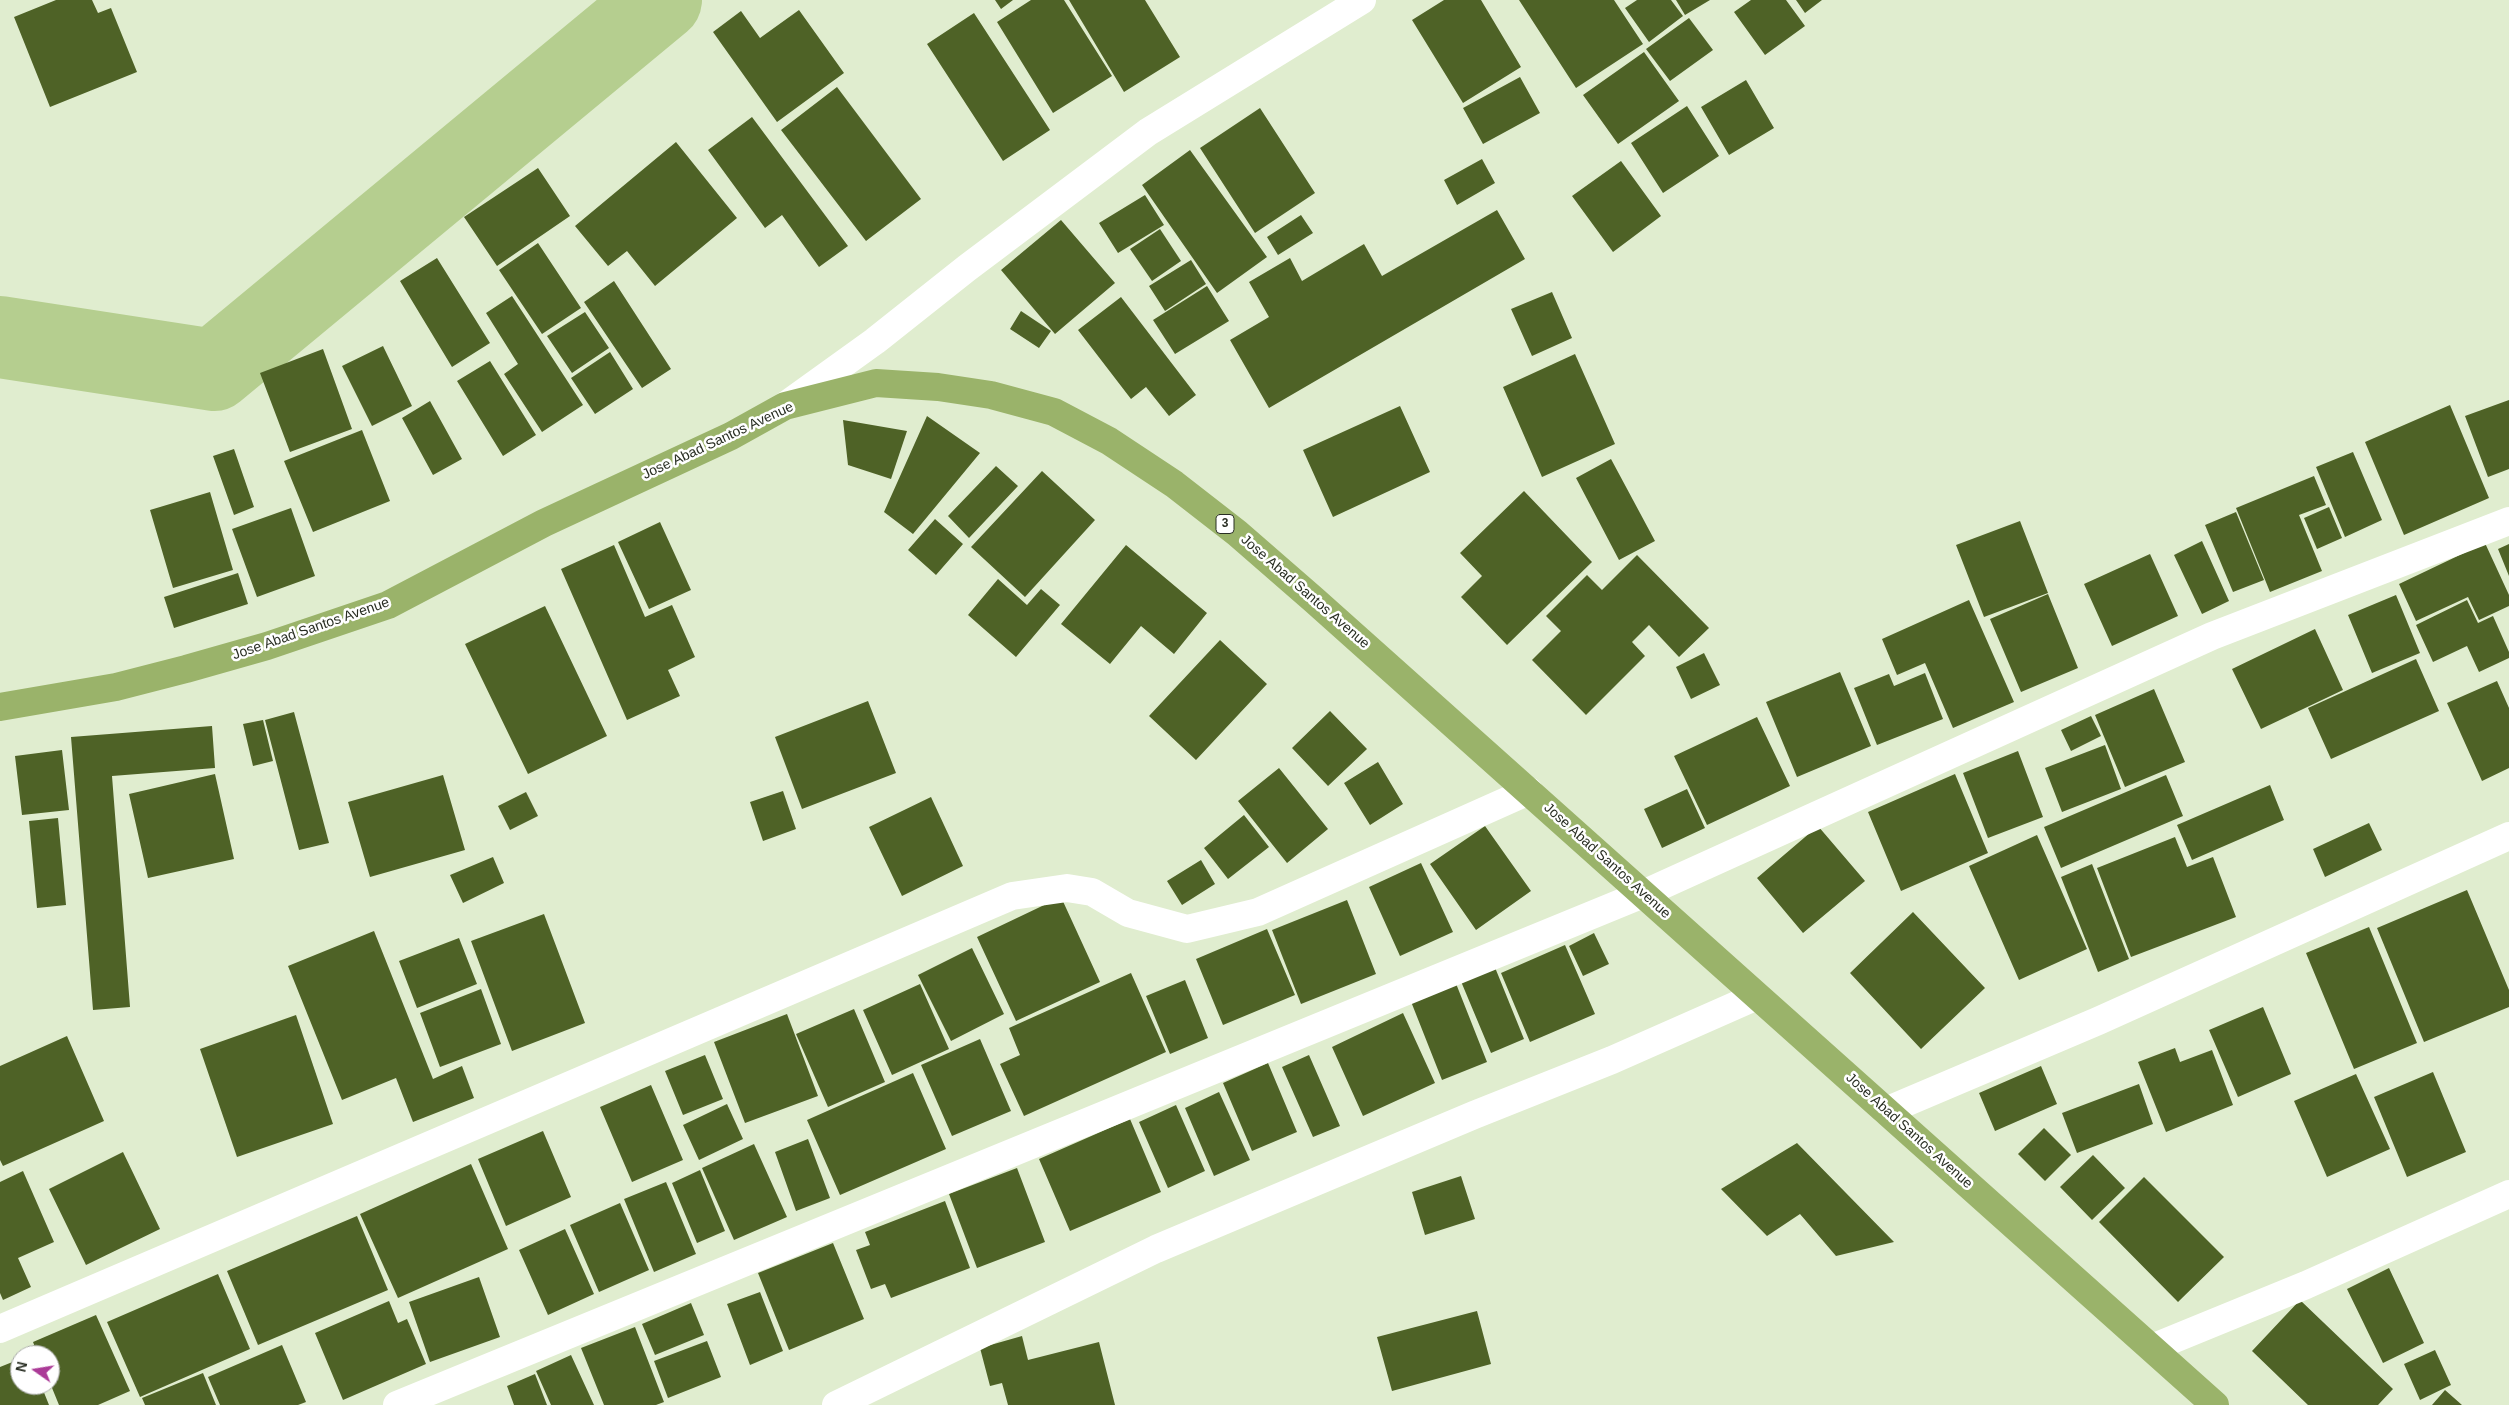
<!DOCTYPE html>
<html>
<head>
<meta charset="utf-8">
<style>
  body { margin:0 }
  #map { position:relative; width:2509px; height:1405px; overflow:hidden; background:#e0edcf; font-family:Arial,sans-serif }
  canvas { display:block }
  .north { position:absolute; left:10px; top:1345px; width:50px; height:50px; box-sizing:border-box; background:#fff; border:1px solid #a9aba7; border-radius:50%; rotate:283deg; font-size:14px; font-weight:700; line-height:20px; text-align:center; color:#292e23 }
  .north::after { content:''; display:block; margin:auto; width:18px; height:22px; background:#ab3b97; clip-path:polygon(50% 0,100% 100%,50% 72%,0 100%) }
</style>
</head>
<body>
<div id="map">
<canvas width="2509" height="1405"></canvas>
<div class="north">N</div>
</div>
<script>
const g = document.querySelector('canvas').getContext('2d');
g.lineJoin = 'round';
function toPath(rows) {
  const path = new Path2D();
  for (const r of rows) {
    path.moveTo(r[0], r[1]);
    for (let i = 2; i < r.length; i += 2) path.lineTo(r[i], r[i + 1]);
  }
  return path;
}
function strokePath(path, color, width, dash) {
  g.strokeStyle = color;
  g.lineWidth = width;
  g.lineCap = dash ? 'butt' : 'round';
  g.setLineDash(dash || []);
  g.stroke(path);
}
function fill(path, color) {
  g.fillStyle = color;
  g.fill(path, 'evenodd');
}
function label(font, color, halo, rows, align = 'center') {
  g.font = font + ' Arial,sans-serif';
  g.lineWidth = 5;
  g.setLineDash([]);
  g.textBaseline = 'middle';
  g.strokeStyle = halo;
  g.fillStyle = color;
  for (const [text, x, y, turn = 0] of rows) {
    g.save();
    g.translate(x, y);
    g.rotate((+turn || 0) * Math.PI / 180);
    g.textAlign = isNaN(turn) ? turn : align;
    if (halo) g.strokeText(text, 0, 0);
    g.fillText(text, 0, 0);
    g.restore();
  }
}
strokePath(toPath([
  [0,337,214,370,661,0]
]), '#b5ce8f', 82);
fill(toPath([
  [56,0,92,0,98,13,111,8,137,72,50,107,14,17],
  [995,0,1013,0,1001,9],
  [1031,0,1064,0,1112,76,1053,113,997,22],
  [1069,0,1145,0,1180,57,1124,92],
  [1444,0,1481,0,1521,67,1463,103,1412,20],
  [1519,0,1614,0,1643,44,1576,88],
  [1637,0,1671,0,1683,16,1649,42,1625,8],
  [1676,0,1710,0,1685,15],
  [1751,0,1786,0,1805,26,1765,55,1734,12],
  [1796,0,1822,0,1805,13],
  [799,10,844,73,777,122,713,32,741,11,760,38],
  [974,13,1050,130,1003,161,927,44],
  [1689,18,1713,50,1670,81,1646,49],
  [1644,52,1679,101,1618,144,1583,95],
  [1520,77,1540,113,1483,144,1463,108],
  [1746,80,1774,128,1729,155,1701,107],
  [837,87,921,199,866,241,781,130],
  [1687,106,1719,156,1663,193,1631,143],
  [1260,108,1315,193,1255,233,1200,148],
  [752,117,848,246,819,267,782,215,765,228,708,150],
  [676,142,737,218,655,286,627,251,608,266,575,226],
  [1190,150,1267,257,1217,293,1142,185],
  [1482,159,1495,183,1457,205,1444,180],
  [1621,161,1661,216,1613,252,1572,196],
  [538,168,570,216,497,266,464,217],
  [1145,195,1164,225,1118,253,1099,223],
  [1497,210,1525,259,1269,408,1230,340,1269,317,1249,282,1290,258,1302,281,1364,244,1382,276],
  [1301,215,1313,233,1278,255,1267,237],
  [1061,220,1115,283,1055,334,1001,270],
  [1160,229,1181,261,1152,281,1130,249],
  [538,243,581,308,542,334,499,270],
  [437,258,490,343,452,367,400,281],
  [1191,260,1206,284,1165,311,1149,286],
  [614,281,671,369,642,388,584,302],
  [1207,286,1229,321,1175,354,1153,320],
  [1552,292,1572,338,1532,356,1511,309],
  [512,296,583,405,542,432,504,374,518,364,486,313],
  [1121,297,1196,395,1169,416,1146,387,1131,399,1078,330],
  [1021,311,1051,331,1039,348,1010,329],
  [585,312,609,348,572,373,547,336],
  [383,346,412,406,372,426,342,366],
  [323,349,352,429,290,452,260,373],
  [610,352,633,389,595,414,571,378],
  [1575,354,1615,444,1542,477,1503,387],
  [490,361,536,435,503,456,457,381],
  [2509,400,2509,469,2488,477,2465,416],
  [430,401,462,459,433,475,402,418],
  [2450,405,2489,498,2404,535,2365,442],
  [1400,406,1430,472,1333,517,1303,450],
  [927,416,980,453,913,534,884,512],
  [843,420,907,431,891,479,848,465],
  [362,430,390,501,313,532,284,461],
  [234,449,254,507,234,515,213,456],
  [2353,452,2382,520,2345,537,2316,467],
  [1611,459,1655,541,1619,560,1576,478],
  [996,466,1018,486,969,538,948,516],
  [1042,471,1095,520,1025,597,971,547],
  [2314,476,2326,505,2299,515,2322,571,2270,592,2236,508],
  [1524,491,1592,562,1507,645,1461,597,1482,576,1460,553],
  [210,492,233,570,173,588,150,510],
  [2329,507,2342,538,2317,549,2304,518],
  [291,508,315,576,257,597,232,529],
  [2236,512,2264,580,2233,592,2205,525],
  [935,519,963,544,936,575,908,550],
  [2020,521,2048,593,1984,617,1956,545],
  [660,522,691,590,649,609,618,542],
  [2202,541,2229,601,2202,614,2174,555],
  [2485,543,2509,595,2509,606,2479,620,2468,597,2416,621,2399,584],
  [2509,544,2509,576,2498,549],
  [614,545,645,617,672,605,695,657,668,670,680,696,627,720,561,569],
  [1126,545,1207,613,1174,654,1141,626,1110,664,1061,624],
  [2150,554,2178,616,2112,646,2084,584],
  [1637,555,1709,628,1679,657,1649,625,1632,642,1645,656,1586,715,1532,660,1561,631,1546,616,1587,575,1602,590],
  [238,573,248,604,174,628,164,597],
  [998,579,1027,605,1041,589,1060,605,1016,657,968,615],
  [2048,594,2078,668,2021,692,1990,619],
  [2396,595,2420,653,2372,673,2348,615],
  [1969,600,2014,702,1953,728,1925,663,1897,675,1882,639],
  [2467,600,2478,623,2493,616,2509,652,2509,658,2479,672,2467,646,2433,662,2416,625],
  [545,606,607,736,528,774,465,644],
  [2315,629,2343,690,2261,729,2232,669],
  [1220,640,1267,684,1196,760,1149,716],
  [1704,653,1720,685,1691,699,1676,667],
  [2416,659,2439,711,2331,759,2308,708],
  [1840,672,1871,746,1797,777,1766,702],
  [1925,673,1943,719,1877,745,1854,688,1889,674,1894,686],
  [2497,681,2509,708,2509,768,2482,781,2447,703],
  [2154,689,2185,762,2125,787,2095,715],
  [868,701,896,773,802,809,775,737],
  [1330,711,1367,749,1328,786,1292,748],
  [294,712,329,843,299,850,265,720],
  [2091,716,2101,736,2071,751,2061,730],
  [1757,717,1790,786,1707,825,1674,756],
  [263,720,273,761,253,766,243,724],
  [212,726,215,768,112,776,130,1007,93,1010,71,737],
  [2105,745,2121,789,2062,812,2045,768],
  [62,750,69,810,22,815,15,756],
  [2018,751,2043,817,1988,838,1963,773],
  [1378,762,1403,804,1370,825,1344,783],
  [1279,768,1328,829,1287,863,1238,801],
  [215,774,234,859,148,878,129,794],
  [1955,774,1988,853,1901,891,1868,812],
  [443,775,465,850,370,877,348,802],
  [2166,775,2183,816,2061,868,2044,827],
  [2270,785,2284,820,2192,860,2177,825],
  [1687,789,1705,828,1662,848,1644,809],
  [783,791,796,829,763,841,750,802],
  [526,792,538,816,510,830,498,806],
  [931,797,963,866,902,896,869,827],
  [1244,815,1269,847,1228,879,1204,848],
  [58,818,66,905,37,908,29,821],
  [2369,823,2382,850,2325,877,2313,849],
  [1485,826,1531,891,1476,930,1430,864],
  [1818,826,1865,881,1803,933,1757,878],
  [2037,835,2087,949,2019,980,1969,866],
  [2175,837,2187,867,2213,857,2236,917,2131,957,2097,868],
  [493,857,504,883,463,903,450,875],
  [1201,860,1215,884,1182,905,1167,881],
  [1421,863,1453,932,1400,956,1369,887],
  [2092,864,2129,959,2098,972,2061,877],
  [2467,890,2509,990,2509,1007,2424,1042,2377,928],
  [1061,897,1100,982,1016,1021,977,937],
  [1347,900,1376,974,1301,1004,1272,930],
  [1913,912,1985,988,1921,1049,1850,973],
  [544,914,585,1023,512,1051,471,941],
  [2369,927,2417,1043,2354,1069,2306,953],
  [1267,929,1295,995,1223,1025,1196,959],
  [374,931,433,1079,462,1066,474,1098,413,1122,396,1078,342,1100,288,966],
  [1594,933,1609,964,1583,976,1569,946],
  [459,938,477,984,417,1008,399,961],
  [1565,945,1595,1014,1530,1042,1501,973],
  [972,948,1004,1014,951,1041,918,975],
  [1494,965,1524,1039,1491,1053,1460,979],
  [1131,973,1166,1052,1024,1116,1000,1064,1020,1055,1009,1028],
  [1185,980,1208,1038,1170,1054,1146,996],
  [1455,981,1487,1062,1442,1080,1410,999],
  [920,984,949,1049,892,1075,863,1010],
  [481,989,501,1044,440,1067,420,1013],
  [2263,1007,2291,1074,2238,1097,2209,1030],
  [854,1009,885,1082,828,1107,796,1034],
  [1403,1013,1435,1083,1363,1116,1332,1047],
  [787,1014,818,1096,745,1123,714,1042],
  [296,1015,333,1124,237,1157,200,1049],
  [67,1036,104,1121,3,1166,0,1160,0,1066],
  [980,1039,1011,1111,952,1136,921,1065],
  [2175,1048,2180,1062,2212,1050,2233,1105,2166,1132,2138,1062],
  [705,1055,723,1099,683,1115,665,1071],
  [1309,1055,1340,1126,1313,1137,1282,1067],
  [1268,1063,1297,1132,1252,1151,1223,1083],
  [2041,1066,2057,1104,1995,1131,1979,1093],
  [2433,1072,2466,1152,2407,1177,2374,1097],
  [913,1073,946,1149,840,1195,807,1120],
  [2356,1074,2390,1149,2327,1177,2294,1101],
  [2139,1084,2153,1124,2077,1153,2062,1113],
  [651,1085,683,1160,632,1182,600,1107],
  [1219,1092,1250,1160,1214,1176,1185,1108],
  [727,1104,743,1139,699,1160,683,1125],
  [1176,1105,1205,1171,1168,1188,1139,1122],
  [1130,1119,1161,1192,1070,1231,1039,1159],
  [2044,1128,2071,1155,2045,1181,2018,1154],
  [543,1131,571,1197,506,1226,478,1159],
  [808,1139,830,1198,796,1211,775,1152],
  [1797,1143,1894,1242,1836,1256,1800,1214,1767,1236,1721,1189],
  [754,1144,787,1217,734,1240,702,1168],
  [123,1152,160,1229,86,1265,49,1189],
  [2093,1155,2125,1188,2092,1220,2060,1187],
  [471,1164,508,1249,398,1298,360,1214],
  [1017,1168,1045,1242,977,1268,949,1194],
  [700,1170,725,1231,697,1243,672,1183],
  [23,1171,54,1242,18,1258,31,1287,3,1300,0,1293,0,1182],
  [1461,1176,1475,1219,1425,1235,1412,1192],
  [2144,1177,2224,1257,2178,1302,2099,1222],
  [666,1182,696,1254,654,1272,624,1199],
  [945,1201,970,1268,891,1298,885,1284,871,1289,856,1250,870,1245,865,1232],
  [620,1203,649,1270,599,1292,570,1225],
  [357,1216,388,1290,258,1345,227,1271],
  [565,1229,594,1294,548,1315,519,1250],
  [833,1243,864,1319,789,1350,758,1273],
  [2389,1268,2424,1343,2383,1363,2347,1289],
  [218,1274,250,1349,140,1397,107,1322],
  [479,1277,500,1337,430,1362,409,1302],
  [760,1292,783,1351,750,1365,727,1304],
  [2300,1300,2393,1389,2378,1405,2308,1405,2252,1351],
  [389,1301,398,1323,407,1319,426,1364,343,1400,315,1333],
  [691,1303,704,1335,655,1355,642,1324],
  [1477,1311,1491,1364,1392,1391,1377,1337],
  [96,1315,130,1391,98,1405,59,1405,50,1383,50,1355,38,1355,33,1342],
  [635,1327,664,1402,656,1405,604,1405,581,1348],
  [1022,1336,1028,1360,1099,1342,1115,1405,1008,1405,1002,1383,990,1386,980,1348],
  [707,1341,721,1377,668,1398,654,1361],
  [282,1345,306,1402,298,1405,220,1405,208,1377],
  [2435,1350,2451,1385,2420,1400,2404,1364],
  [571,1355,594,1405,551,1405,536,1371],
  [20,1359,20,1385,41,1385,49,1405,0,1405,0,1367],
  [203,1373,216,1405,145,1405,142,1398],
  [535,1374,547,1405,514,1405,507,1386],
  [2445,1390,2462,1405,2432,1405]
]), '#4e6226');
strokePath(toPath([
  [1886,1111,2098,1021,2509,836],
  [0,1329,1012,896,1067,888,1092,892,1128,913,1187,929,1258,912,1529,791],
  [2152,1348,2306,1285,2509,1194],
  [397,1405,1643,894,2212,636,2509,521],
  [836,1405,1156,1249,1474,1115,1612,1060,1757,996]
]), '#fff', 28);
strokePath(toPath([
  [786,405,875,341,967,268,1148,132,1362,0]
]), '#fff', 28);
strokePath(toPath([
  [0,707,116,687,186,669,267,646,388,605,544,523,731,436,785,406,876,383,938,387,991,395,1054,412,1109,441,1174,484,1237,533,1314,600,2215,1405]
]), '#9ab36a', 28);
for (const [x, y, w] of [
  [1225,524,18]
]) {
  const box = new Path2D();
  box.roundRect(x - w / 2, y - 9.5, w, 19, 4);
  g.fillStyle = '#fff';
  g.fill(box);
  strokePath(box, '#292e23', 1);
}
label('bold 12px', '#292e23', null, [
  ["3",1225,524]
]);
label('14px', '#292e23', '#fff', [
  ["Jose Abad Santos Avenue",718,441,-25],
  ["Jose Abad Santos Avenue",1305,592,41],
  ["Jose Abad Santos Avenue",311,629,-19],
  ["Jose Abad Santos Avenue",1607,861,42],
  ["Jose Abad Santos Avenue",1909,1131,42]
]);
</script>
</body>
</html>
